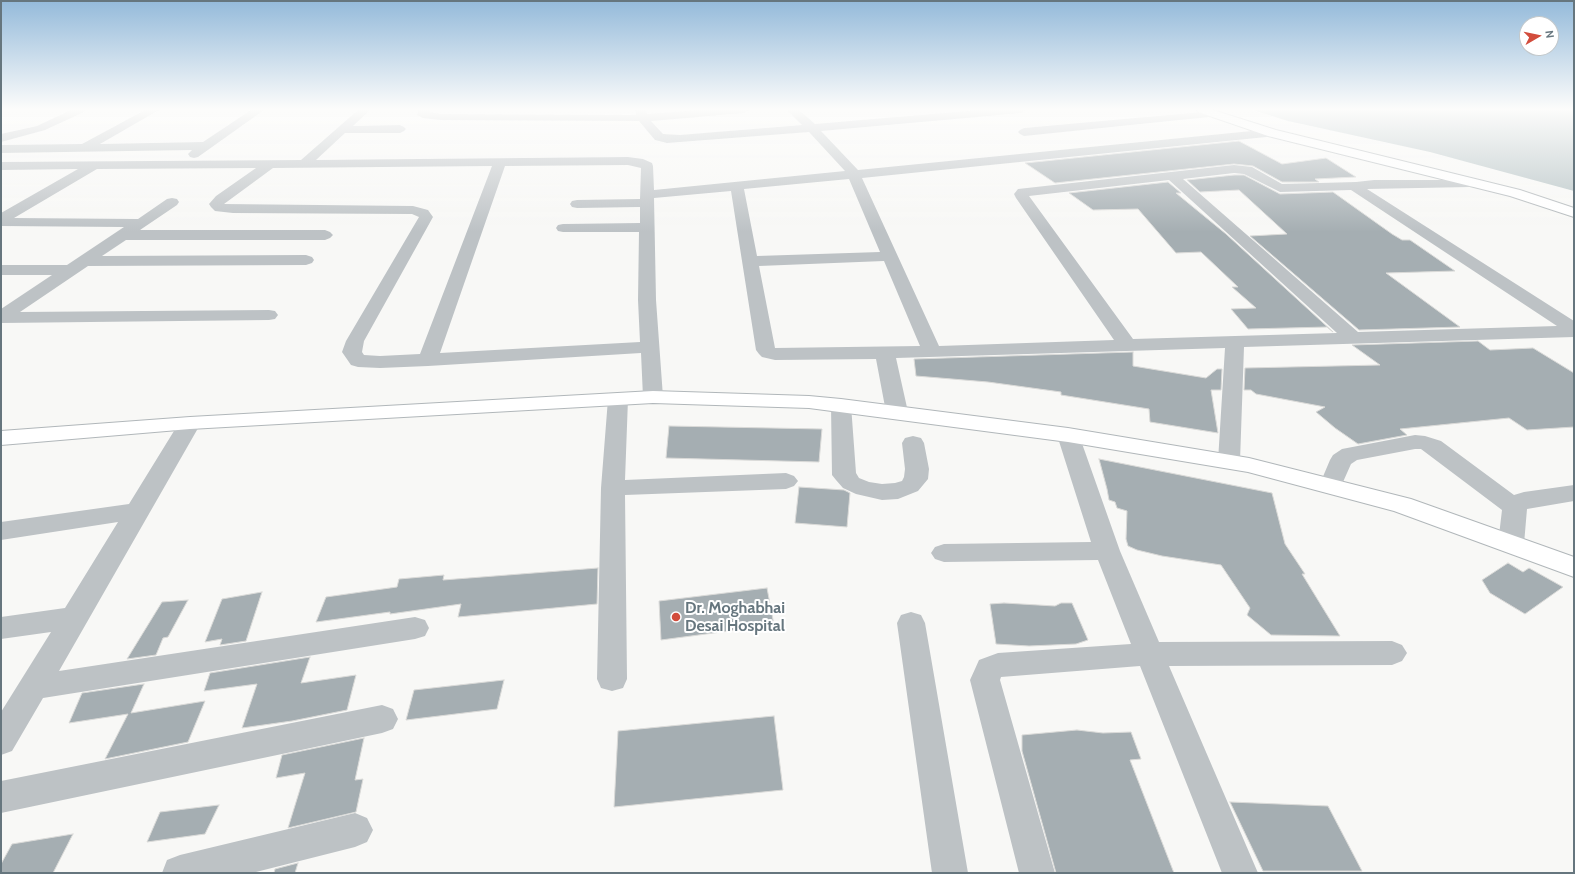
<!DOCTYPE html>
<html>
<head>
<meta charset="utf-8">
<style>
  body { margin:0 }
  #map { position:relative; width:1575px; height:874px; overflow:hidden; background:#f8f8f6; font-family:Cabin,sans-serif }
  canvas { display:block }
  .frame { position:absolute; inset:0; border:2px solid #66767e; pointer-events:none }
  .north { position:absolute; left:1519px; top:16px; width:40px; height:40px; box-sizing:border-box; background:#fff; border:1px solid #c2c8cb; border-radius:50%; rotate:81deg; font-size:11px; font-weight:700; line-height:16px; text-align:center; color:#66767e }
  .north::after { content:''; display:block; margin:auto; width:14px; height:18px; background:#d24c3c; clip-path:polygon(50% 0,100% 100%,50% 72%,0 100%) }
</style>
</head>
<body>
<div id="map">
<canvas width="1575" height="874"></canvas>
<div class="frame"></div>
<div class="north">N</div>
</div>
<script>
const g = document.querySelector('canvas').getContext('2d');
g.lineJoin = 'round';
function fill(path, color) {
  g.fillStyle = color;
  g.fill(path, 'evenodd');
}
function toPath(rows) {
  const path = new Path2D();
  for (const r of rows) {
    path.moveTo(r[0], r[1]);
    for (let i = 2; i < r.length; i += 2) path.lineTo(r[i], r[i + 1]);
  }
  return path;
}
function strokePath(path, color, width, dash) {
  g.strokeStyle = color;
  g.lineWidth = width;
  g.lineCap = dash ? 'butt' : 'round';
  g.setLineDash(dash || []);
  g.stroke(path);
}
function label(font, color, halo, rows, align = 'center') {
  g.font = font + ' Cabin,sans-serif';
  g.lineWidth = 4;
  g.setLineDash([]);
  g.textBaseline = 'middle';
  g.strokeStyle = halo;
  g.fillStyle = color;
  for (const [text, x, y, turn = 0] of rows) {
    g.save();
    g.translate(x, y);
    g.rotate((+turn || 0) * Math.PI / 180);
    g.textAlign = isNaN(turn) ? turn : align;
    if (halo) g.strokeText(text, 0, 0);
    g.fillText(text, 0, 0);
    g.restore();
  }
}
fill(toPath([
  [1253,110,1574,110,1574,191,1430,152,1288,121]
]), '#b6c3c5');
const building = toPath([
  [1239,141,1282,164,1326,158,1356,177,1315,179,1319,182,1282,182,1253,166,1234,164,1055,183,1025,163,1239,141],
  [1234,175,1244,175,1280,194,1333,192,1392,234,1402,240,1410,240,1455,271,1386,273,1460,327,1359,330,1250,236,1287,234,1239,190,1200,192,1187,180,1234,175],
  [1168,182,1181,193,1176,193,1226,234,1333,332,1327,327,1248,329,1231,309,1256,308,1232,287,1238,287,1201,252,1176,253,1138,209,1093,210,1069,193,1168,182],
  [1478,341,1490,350,1533,348,1574,373,1574,427,1527,430,1509,418,1400,429,1407,435,1358,444,1335,428,1316,412,1325,407,1256,394,1251,390,1244,390,1245,368,1380,365,1352,345,1478,341],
  [1133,352,1133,366,1206,378,1217,369,1222,369,1221,390,1211,390,1218,433,1150,422,1149,409,1061,395,1061,392,988,382,916,376,914,359,1133,352],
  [669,426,822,429,819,462,666,458,669,426],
  [1099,459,1272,493,1285,544,1305,574,1302,574,1340,636,1271,635,1247,615,1250,608,1221,565,1162,556,1137,550,1128,546,1126,539,1127,511,1117,508,1115,502,1109,500,1107,489,1099,459],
  [799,487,844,490,850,493,847,527,795,523,799,487],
  [1508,563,1523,572,1529,568,1563,587,1525,614,1490,593,1482,580,1508,563],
  [598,568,597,604,458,617,461,604,390,614,390,612,316,622,326,597,397,587,399,579,444,575,443,580,598,568],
  [767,588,774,625,661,640,659,601,767,588],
  [262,592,246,641,220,645,222,639,205,642,222,599,262,592],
  [188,600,168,637,163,638,156,655,127,659,162,602,188,600],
  [1004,603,1055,606,1061,603,1072,603,1088,640,1076,644,1029,646,996,644,990,604,1004,603],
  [310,657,301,683,356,675,347,710,292,721,242,728,257,684,204,691,210,673,310,657],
  [504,680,497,709,406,720,414,690,504,680],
  [144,684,131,713,205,701,188,742,105,759,128,714,69,723,82,693,144,684],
  [774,716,783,790,614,807,618,731,774,716],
  [1077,730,1103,733,1131,732,1141,759,1130,760,1174,873,1056,873,1022,751,1022,735,1077,730],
  [364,738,355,780,363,779,356,812,288,828,305,773,276,778,282,755,364,738],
  [1230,802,1328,806,1362,871,1263,871,1230,802],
  [219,805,205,834,147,842,160,812,219,805],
  [73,834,53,873,1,873,1,864,12,844,73,834],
  [298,863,295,873,274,873,275,869,298,863]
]);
fill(building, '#a5aeb2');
strokePath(building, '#dadad8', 1);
const major = toPath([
  [1197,110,1213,110,1276,130,1520,190,1574,208,1574,217,1510,196,1268,136,1198,112,1197,110],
  [653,391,809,396,841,399,1068,428,1249,458,1411,499,1574,557,1574,577,1394,511,1248,472,1068,442,809,408,653,403,190,429,1,445,1,431,190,417,653,391]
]);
strokePath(major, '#b1b7ba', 2);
fill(toPath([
  [71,110,85,110,84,112,45,130,1,142,1,134,37,126,71,110],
  [145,110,159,110,100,144,203,142,251,110,264,110,198,157,194,158,190,157,188,154,192,150,1,153,1,145,82,144,145,110],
  [358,110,370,110,353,126,400,125,404,127,406,129,404,131,400,133,345,133,316,160,628,157,643,159,652,163,653,166,654,190,845,171,809,132,667,143,655,140,639,121,441,120,423,118,417,115,419,110,430,110,430,112,441,114,636,115,635,110,646,110,647,114,700,110,749,110,744,113,651,121,663,134,680,135,802,125,787,110,799,110,815,124,980,110,1026,110,1021,113,821,131,858,170,1272,129,1276,130,1278,133,1276,136,862,178,939,346,1114,340,1016,198,1014,194,1018,189,1234,165,1252,167,1282,184,1356,182,1374,180,1475,180,1477,183,1475,186,1470,187,1367,189,1574,321,1574,337,1244,347,1240,461,1237,466,1229,468,1221,466,1218,461,1225,348,896,358,908,412,904,416,897,418,890,416,886,412,876,359,775,360,762,357,759,354,756,350,731,191,654,198,656,300,663,397,660,401,653,403,646,401,643,397,641,353,428,366,380,368,358,367,351,365,342,352,346,341,419,217,412,214,233,213,215,211,211,207,209,204,216,196,256,168,97,169,14,218,138,219,167,199,172,198,177,199,179,202,177,205,140,230,325,230,330,232,333,235,330,238,325,240,126,240,102,256,306,255,312,257,314,260,312,263,306,265,88,266,20,312,269,310,275,311,278,315,275,319,269,320,1,323,1,309,52,275,1,275,1,265,67,265,124,227,1,226,1,213,78,169,1,170,1,162,301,160,358,110],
  [628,165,641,168,640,199,577,200,572,201,570,204,572,207,577,208,640,207,640,223,563,224,558,225,556,228,558,231,563,232,639,232,638,300,640,342,440,353,505,166,628,165],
  [492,166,420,354,380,356,364,355,362,352,364,341,433,217,428,210,413,206,224,204,273,168,492,166],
  [1234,173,1244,174,1280,192,1351,190,1557,326,1358,332,1183,179,1234,173],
  [849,179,880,252,757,256,744,189,849,179],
  [1169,180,1337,333,1133,339,1029,196,1169,180],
  [884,261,920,346,775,348,759,266,884,261],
  [1214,111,1218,112,1220,114,1218,116,1024,136,1020,134,1018,132,1020,130,1024,128,1214,111],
  [618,393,625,395,628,399,625,480,786,473,794,476,798,481,794,486,786,489,625,495,627,679,623,688,612,691,601,688,597,679,601,488,608,399,611,395,618,393],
  [841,399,848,401,851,405,856,473,859,478,869,482,882,484,895,483,902,481,904,477,905,469,902,443,905,438,913,436,921,438,924,443,929,469,928,479,918,491,898,499,882,500,856,494,843,488,836,480,832,475,831,405,834,401,841,399],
  [190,417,198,418,201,423,59,671,415,617,425,620,429,628,425,636,415,639,43,698,12,751,1,755,1,712,51,632,1,639,1,617,65,608,118,522,1,540,1,522,129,504,182,418,190,417],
  [1068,428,1076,430,1079,435,1120,551,1159,642,1392,641,1402,645,1407,653,1402,661,1392,665,1169,666,1258,873,1222,873,1140,666,1001,677,1000,680,1055,873,1019,873,970,680,975,669,979,660,998,653,1131,644,1098,560,944,562,935,559,931,553,935,547,944,544,1091,542,1057,435,1060,430,1068,428],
  [1415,435,1425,436,1441,441,1514,495,1524,492,1574,485,1574,501,1527,509,1524,544,1520,550,1511,553,1502,550,1498,544,1502,510,1421,449,1415,449,1357,460,1351,464,1339,491,1331,494,1323,491,1319,486,1330,460,1333,455,1342,449,1415,435],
  [911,612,921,615,925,623,968,873,932,873,897,623,901,615,911,612],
  [382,705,393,709,398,719,393,729,382,733,1,813,1,781,382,705],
  [355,813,367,818,373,830,367,842,355,847,252,873,162,873,167,860,180,855,355,813]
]), '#bdc2c5');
fill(major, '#fff');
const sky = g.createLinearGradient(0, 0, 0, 232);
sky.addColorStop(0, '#94bada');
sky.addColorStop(0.47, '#fcfcfb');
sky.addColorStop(1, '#fcfcfb00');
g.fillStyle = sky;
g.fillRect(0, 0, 1575, 232);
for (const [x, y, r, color] of [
  [676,617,5,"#d24c3c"]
]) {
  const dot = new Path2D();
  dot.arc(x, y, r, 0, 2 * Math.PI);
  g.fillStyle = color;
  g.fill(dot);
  strokePath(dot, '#fff', 1.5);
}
label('bold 16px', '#66767e', '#fff', [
  ["Dr. Moghabhai",685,608],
  ["Desai Hospital",685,626]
], 'left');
</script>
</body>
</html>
